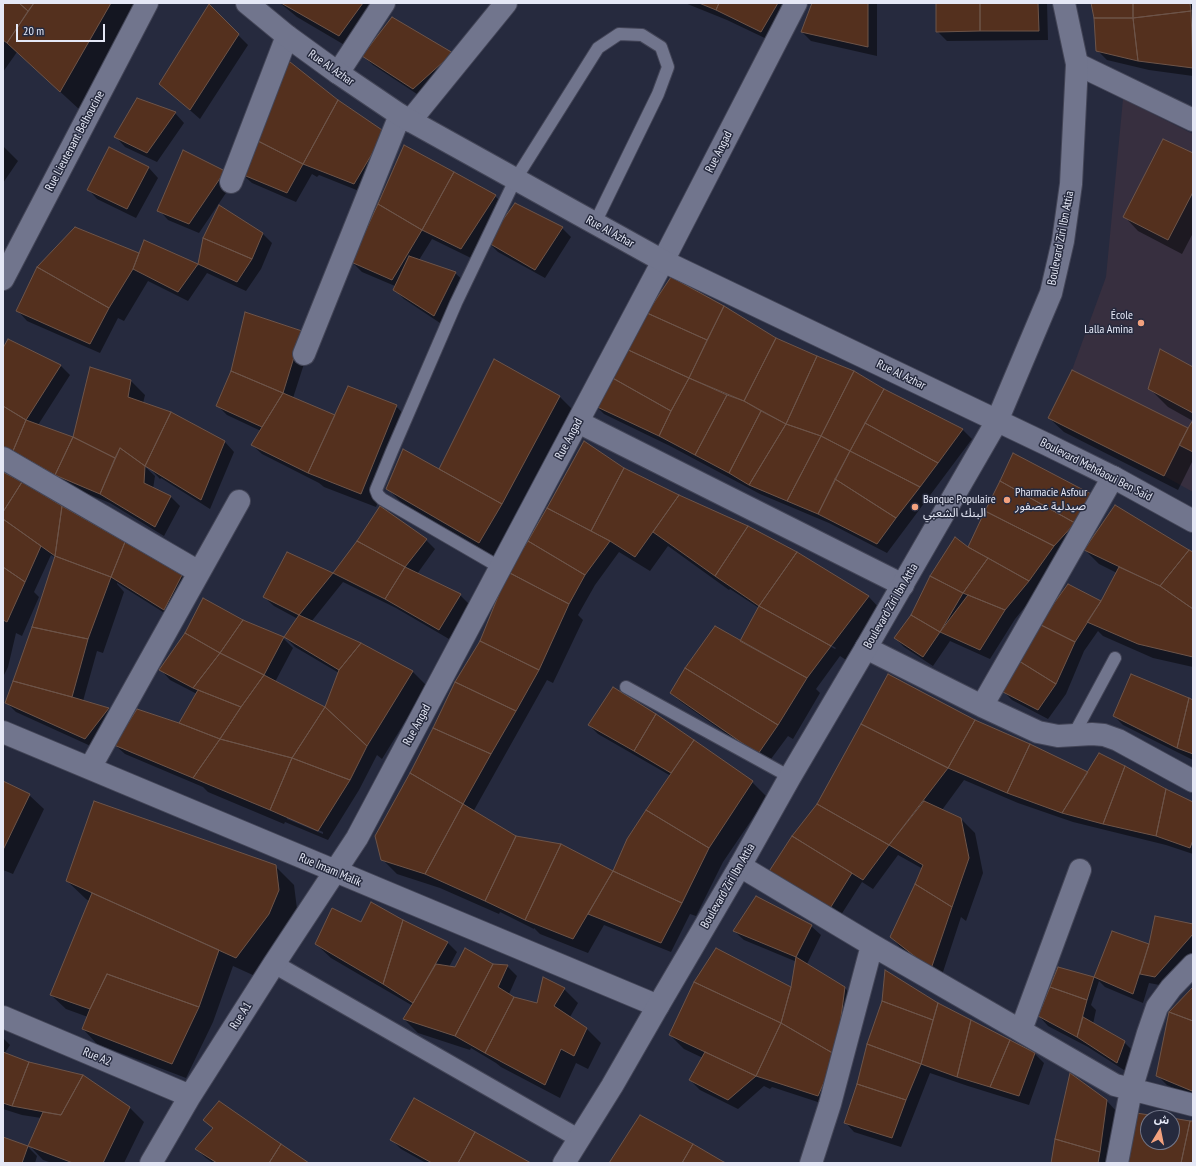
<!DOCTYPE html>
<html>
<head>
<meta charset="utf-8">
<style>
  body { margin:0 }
  #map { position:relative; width:1196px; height:1166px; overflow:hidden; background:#262a3e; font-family:"PT Sans Narrow","Noto Sans Arabic",sans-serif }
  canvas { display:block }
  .frame { position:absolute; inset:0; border:4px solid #e5e8f6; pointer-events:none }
  .north { position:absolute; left:1140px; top:1110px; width:40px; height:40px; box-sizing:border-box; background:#262a3e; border:1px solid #727688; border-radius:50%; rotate:10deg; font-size:11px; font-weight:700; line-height:16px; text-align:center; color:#e5e8f6 }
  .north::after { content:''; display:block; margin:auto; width:14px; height:18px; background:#f2a17e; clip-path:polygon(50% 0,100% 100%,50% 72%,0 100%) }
  .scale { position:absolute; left:16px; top:24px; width:89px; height:18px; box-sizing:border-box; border:2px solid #e5e8f6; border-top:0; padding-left:5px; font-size:12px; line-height:14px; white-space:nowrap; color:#e5e8f6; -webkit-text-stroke:3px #262a3e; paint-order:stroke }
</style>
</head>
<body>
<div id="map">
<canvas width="1196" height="1166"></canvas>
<div class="frame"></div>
<div class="north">ش</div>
<div class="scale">20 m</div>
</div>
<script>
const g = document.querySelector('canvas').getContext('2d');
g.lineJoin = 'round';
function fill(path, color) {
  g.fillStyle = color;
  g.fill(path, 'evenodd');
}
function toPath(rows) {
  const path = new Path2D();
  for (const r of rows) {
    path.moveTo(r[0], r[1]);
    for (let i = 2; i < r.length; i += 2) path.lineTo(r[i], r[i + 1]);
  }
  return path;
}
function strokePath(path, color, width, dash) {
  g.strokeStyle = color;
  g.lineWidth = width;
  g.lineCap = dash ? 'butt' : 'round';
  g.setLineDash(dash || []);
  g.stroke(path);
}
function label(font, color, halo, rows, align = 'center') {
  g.font = font + ' "PT Sans Narrow","Noto Sans Arabic",sans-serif';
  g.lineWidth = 3;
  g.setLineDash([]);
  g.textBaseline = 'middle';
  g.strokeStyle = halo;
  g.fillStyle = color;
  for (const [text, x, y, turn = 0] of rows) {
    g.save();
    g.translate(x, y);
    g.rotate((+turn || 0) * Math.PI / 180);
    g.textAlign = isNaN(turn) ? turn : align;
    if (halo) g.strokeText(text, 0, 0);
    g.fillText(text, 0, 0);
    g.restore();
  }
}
fill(toPath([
  [1123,99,1193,134,1193,492,1164,476,1048,418,1072,370,1106,277]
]), '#372f3f');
fill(toPath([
  [3,3,141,3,80,110,17,52,3,72],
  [280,3,387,3,353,50,297,17],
  [685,3,793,3,771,41,727,20],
  [813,3,877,3,877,56,811,41,802,32],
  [937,3,1047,3,1048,40,947,41,937,31],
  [1092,3,1193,3,1193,76,1149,70,1107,60,1097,50,1095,18],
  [209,6,248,45,200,119,160,84],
  [453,54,423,98,373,65,363,56],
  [338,101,384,132,364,193,319,175,317,177,312,174,296,202,252,183,242,174],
  [175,113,184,123,157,162,125,147,116,137],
  [3,146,18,161,3,183],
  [110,148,149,168,158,178,136,218,97,199,88,189],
  [184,151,234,181,199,233,168,220,159,210],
  [1193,154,1193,233,1182,254,1138,231,1124,216],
  [495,196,505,206,471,258,432,239,419,260,455,273,465,282,443,325,404,299,394,289,395,286,362,272,352,262],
  [75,228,140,255,145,242,198,266,204,238,262,233,272,243,261,269,246,291,207,273,188,301,148,281,124,321,118,318,100,353,27,321,18,311],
  [562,228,571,237,545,278,498,252,488,242],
  [723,307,775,338,884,390,962,429,972,439,887,553,829,523,760,494,670,446,604,414,594,404],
  [311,342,293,398,334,416,396,406,410,421,376,507,324,487,319,483,262,454,252,445,261,431,227,415,217,405],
  [3,351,61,366,70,375,38,425,77,440,130,380,145,395,143,403,170,412,225,442,234,452,210,509,161,478,160,479,143,461,141,463,155,476,153,489,171,497,180,506,164,536,110,503,66,485,3,449],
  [494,361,560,397,574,411,517,519,494,556,402,503,388,489,439,470],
  [1193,369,1193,421,1168,407,1149,388],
  [1049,418,1189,430,1193,422,1193,460,1178,490,1064,432],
  [624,468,679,496,868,596,882,611,846,660,840,656,816,689,820,693,793,739,788,736,768,763,681,702,671,693,741,642,759,608,730,589,729,590,668,546,650,571,619,552,595,585,578,615,583,620,553,683,547,680,473,812,516,837,561,845,614,873,671,776,598,734,589,725,656,715,752,782,767,797,723,862,696,916,690,914,671,952,604,925,588,953,540,934,534,928,534,929,500,912,499,914,440,888,397,874,382,859,410,775,455,682,481,641,529,541,548,508],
  [777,614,836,648,835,649,777,617],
  [3,474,181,575,191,585,174,619,117,583,117,584,124,592,103,653,97,651,83,701,109,708,118,718,95,748,16,712,6,702,33,628,56,558,51,555,34,592,39,597,22,636,16,633,8,667,3,677],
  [1094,497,1038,591,1015,619,990,659,950,641,933,666,904,647,895,638,912,616,969,548],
  [426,540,435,549,417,574,460,595,470,605,449,639,396,608,343,582,311,622,361,644,413,672,427,686,382,759,377,755,359,790,328,840,285,822,284,824,208,792,203,787,125,754,115,745,179,725,197,694,170,680,161,670,243,621,283,638,293,648,275,682,325,708,339,673,295,647,285,637,298,619,274,606,264,597,287,553,333,574,358,542],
  [287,817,323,832,323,834,287,819],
  [1085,550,1193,554,1193,667,1153,658,1103,636,1098,631,1084,651,1066,694,1048,719,1012,700,1002,690,1101,602,1117,573,1099,564],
  [1193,700,1193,760,1123,725,1114,716],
  [974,721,1088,773,1193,803,1193,854,1166,845,1073,822,1018,803,964,780,942,810,960,818,975,833,983,873,966,921,961,917,941,978,900,947,891,937,923,869,898,855,873,889,862,882,839,918,779,882],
  [3,782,29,795,44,809,13,874,3,870],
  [275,866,294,885,297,909,255,976,233,966,213,1022,186,1078,97,1044,83,1029,88,1017,66,1009,51,995,89,901,86,899,67,881],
  [403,921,448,943,457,952,449,967,455,968,493,965,507,966,517,976,509,994,515,998,537,1004,564,989,578,1003,570,1017,587,1029,601,1043,588,1069,576,1063,560,1098,501,1067,496,1063,471,1048,470,1050,418,1033,404,1019,413,1006,331,958,316,944,361,923],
  [1193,925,1193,955,1165,986,1149,983,1143,1003,1105,987,1099,981,1091,1005,1096,1010,1093,1024,1124,1042,1134,1052,1127,1072,1088,1047,1048,1026,1039,1016,1059,968,1095,978,1113,932,1150,945],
  [811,926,821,935,807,964,845,988,854,998,827,1105,772,1087,770,1089,764,1086,738,1109,700,1090,690,1080,703,1058,684,1049,670,1035,792,988,797,962,744,940,734,931],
  [1193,988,1193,1096,1167,1085,1157,1075],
  [937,1004,1035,1054,1044,1063,1029,1105,968,1086,930,1073,901,1147,854,1132,845,1122],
  [3,1038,10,1045,4,1054,129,1107,144,1122,124,1163,52,1163,43,1160,29,1145,41,1118,22,1115,3,1109],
  [1107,1101,1116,1111,1109,1163,1052,1163],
  [205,1120,307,1163,213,1163,206,1158,196,1149,214,1129],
  [3,1138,27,1146,37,1156,35,1163,3,1163],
  [392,1140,529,1163,426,1163,401,1149]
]), '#0007');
const building = toPath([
  [3,3,19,3,28,11,7,43,3,40,3,3],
  [19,3,34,3,28,11,19,3],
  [34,3,111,3,60,92,7,43,34,3],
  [281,3,363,3,339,36,281,3],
  [699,3,719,3,716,10,699,3],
  [719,3,778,3,761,32,716,10,719,3],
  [812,3,868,3,868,47,801,32,812,3],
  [936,3,980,3,980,31,936,32,936,3],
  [980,3,1038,3,1039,31,980,31,980,3],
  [1091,3,1133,3,1133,18,1094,18,1091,3],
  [1133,3,1190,3,1191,11,1133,18,1133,3],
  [209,4,239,34,190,110,159,84,209,4],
  [1191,11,1193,68,1138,61,1133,18,1191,11],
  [392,17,453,53,413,89,362,56,392,17],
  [1094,18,1133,18,1138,61,1096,51,1094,18],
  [285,58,338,100,303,164,258,141,285,58],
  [137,98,176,112,147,153,114,137,137,98],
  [338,100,385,132,354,184,303,164,338,100],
  [1163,139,1193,153,1193,192,1168,240,1123,217,1163,139],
  [258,141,303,164,287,193,241,174,258,141],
  [404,145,454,172,422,230,378,204,404,145],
  [109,147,149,167,127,209,87,190,109,147],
  [183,150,225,171,189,224,157,211,183,150],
  [454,172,496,195,461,249,422,230,454,172],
  [515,203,563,227,535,270,487,242,515,203],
  [378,204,422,230,392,280,351,262,378,204],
  [219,205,263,233,252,259,203,238,219,205],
  [75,227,139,253,133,269,109,308,37,267,75,227],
  [203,238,252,259,237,282,198,264,203,238],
  [144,240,198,264,178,292,133,269,144,240],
  [409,256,456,272,434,316,393,290,409,256],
  [37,267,109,308,90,344,16,311,37,267],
  [671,277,724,306,707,340,647,313,671,277],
  [724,306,776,338,744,401,689,378,724,306],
  [245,312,302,331,283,393,231,371,245,312],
  [647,313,707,340,689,378,624,348,647,313],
  [776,338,817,356,786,424,744,401,776,338],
  [8,339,61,365,26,420,3,406,3,348,8,339],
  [624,348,689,378,671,411,609,376,624,348],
  [1160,349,1193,367,1193,413,1148,389,1160,349],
  [817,356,854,371,821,436,786,424,817,356],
  [494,359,560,396,502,504,439,469,494,359],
  [90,367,131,380,128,397,171,412,145,466,120,448,115,458,73,437,90,367],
  [1072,370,1188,428,1164,476,1048,418,1072,370],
  [231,371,283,393,262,427,216,406,231,371],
  [854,371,884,389,850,451,821,436,854,371],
  [609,376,671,411,659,436,593,405,609,376],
  [689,378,727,395,695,455,659,436,671,411,689,378],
  [348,386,397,405,361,494,308,473,348,386],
  [884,389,963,429,938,463,865,423,884,389],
  [283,393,335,415,308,473,251,445,283,393],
  [727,395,744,401,761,411,729,473,695,455,727,395],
  [3,406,26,420,13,451,3,446,3,406],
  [761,411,786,424,749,485,729,473,761,411],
  [171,412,225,441,201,500,145,466,171,412],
  [26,420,73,437,55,475,13,451,26,420],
  [1193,420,1193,452,1179,445,1188,428,1193,420],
  [865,423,938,463,920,487,850,451,865,423],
  [786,424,821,436,787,501,749,485,786,424],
  [821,436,850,451,818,514,787,501,821,436],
  [73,437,115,458,100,494,55,475,73,437],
  [584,441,624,468,591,531,547,508,584,441],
  [120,448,145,466,144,483,171,496,155,527,100,494,120,448],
  [403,449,502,504,479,543,386,489,403,449],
  [850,451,920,487,896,518,835,479,850,451],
  [1013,453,1095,496,1075,523,1000,481,1013,453],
  [624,468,679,495,635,557,610,541,591,531,624,468],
  [3,472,22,482,3,512,3,472],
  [835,479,896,518,877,544,818,514,835,479],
  [1000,481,1075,523,1054,546,985,511,1000,481],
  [22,482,62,506,55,556,3,519,3,512,22,482],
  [679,495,748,526,715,576,653,532,679,495],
  [1115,505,1189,550,1160,586,1084,550,1115,505],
  [62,506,125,542,111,577,55,556,62,506],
  [380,506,427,539,405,567,357,541,380,506],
  [547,508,610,541,585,575,528,541,547,508],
  [985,511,1054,546,1029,581,968,547,985,511],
  [3,519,41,546,25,582,3,567,3,519],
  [748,526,797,552,759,606,715,576,748,526],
  [955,537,968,547,988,558,963,593,930,576,955,537],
  [357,541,405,567,385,599,333,573,357,541],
  [528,541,585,575,569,604,508,572,528,541],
  [125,542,182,575,164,610,111,577,125,542],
  [1189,550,1193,552,1193,609,1160,586,1189,550],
  [287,552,333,573,299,615,263,597,287,552],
  [797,552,869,596,831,646,759,606,797,552],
  [55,556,111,577,88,639,32,627,55,556],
  [988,558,1029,581,1005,610,963,593,988,558],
  [3,567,25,582,7,622,3,620,3,567],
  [405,567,461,594,439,630,385,599,405,567],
  [1119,567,1160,586,1193,609,1193,657,1138,644,1087,622,1101,601,1119,567],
  [508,572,569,604,539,670,480,641,508,572],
  [930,576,963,593,940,632,911,615,930,576],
  [1068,584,1101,601,1075,642,1039,624,1068,584],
  [968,595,1005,610,980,650,940,632,968,595],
  [203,598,243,620,220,653,185,633,203,598],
  [759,606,831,646,807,678,740,641,759,606],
  [299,615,361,643,339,670,284,637,299,615],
  [911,615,940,632,923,657,894,638,911,615],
  [243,620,284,637,264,675,220,653,243,620],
  [1039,624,1075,642,1056,684,1019,661,1039,624],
  [715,626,807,678,778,725,685,668,715,626],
  [32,627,88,639,72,697,13,681,32,627],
  [185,633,220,653,193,688,159,670,185,633],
  [480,641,539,670,516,711,455,682,480,641],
  [361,643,413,671,367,746,325,707,339,670,361,643],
  [220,653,264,675,241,707,193,688,220,653],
  [1019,661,1056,684,1038,710,1001,691,1019,661],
  [685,668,778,725,758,754,670,693,685,668],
  [888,674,975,720,948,768,861,724,888,674],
  [1131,674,1189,698,1177,748,1113,716,1131,674],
  [264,675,325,707,292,758,220,739,241,707,264,675],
  [13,681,72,697,109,708,85,739,5,703,13,681],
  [455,682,516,711,491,754,433,728,455,682],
  [613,687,656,714,634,751,588,725,613,687],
  [198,690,241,707,220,739,179,723,198,690],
  [1189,698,1193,700,1193,754,1177,748,1189,698],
  [325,707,367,746,350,780,292,758,325,707],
  [137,709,179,723,220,739,193,778,114,745,137,709],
  [656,714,694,740,671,773,634,751,656,714],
  [975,720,1030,744,1007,793,948,768,975,720],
  [861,724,948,768,889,845,817,804,861,724],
  [433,728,491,754,463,804,410,773,433,728],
  [220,739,292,758,270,810,193,778,220,739],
  [694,740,753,781,709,848,646,810,694,740],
  [1030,744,1088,772,1062,813,1007,793,1030,744],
  [1099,753,1125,766,1103,824,1062,813,1099,753],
  [292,758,350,780,318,831,270,810,292,758],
  [1125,766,1166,789,1156,836,1103,824,1125,766],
  [410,773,463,804,425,874,381,860,375,836,410,773],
  [3,781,30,794,3,850,3,781],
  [1166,789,1193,802,1193,840,1190,848,1156,836,1166,789],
  [94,801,276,865,279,890,269,914,236,958,66,881,94,801],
  [924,801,961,818,969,858,952,907,915,884,923,865,889,845,924,801],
  [463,804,516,836,485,901,425,874,463,804],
  [817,804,889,845,863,880,792,836,817,804],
  [646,810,709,848,682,903,613,871,627,839,646,810],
  [516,836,561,844,525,920,485,901,516,836],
  [792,836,852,873,829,910,768,873,792,836],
  [561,844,613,871,573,939,525,920,561,844],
  [613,871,682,903,661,943,588,914,613,871],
  [915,884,952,907,931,969,890,937,915,884],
  [92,893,219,950,199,1007,107,974,90,1009,50,995,92,893],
  [756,896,812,925,796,957,733,931,756,896],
  [371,902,403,920,383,984,315,944,332,908,361,922,371,902],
  [1155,916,1193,924,1193,934,1155,977,1140,974,1149,944,1155,916],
  [403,920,448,942,413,1003,383,984,403,920],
  [1112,931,1149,944,1133,994,1094,977,1112,931],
  [465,948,493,964,455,1036,403,1019,413,1003,436,964,455,967,465,948],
  [716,948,791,987,781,1023,694,982,716,948],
  [796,957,845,987,836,1055,781,1023,791,987,796,957],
  [493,964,508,965,498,987,514,997,485,1053,455,1036,493,964],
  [1058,967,1094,977,1087,1000,1050,987,1058,967],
  [885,970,938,1003,933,1020,882,1001,885,970],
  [107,974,199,1007,172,1064,82,1029,90,1009,107,974],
  [543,977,565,988,554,1006,587,1028,574,1056,561,1049,545,1085,485,1053,514,997,537,1003,543,977],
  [694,982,781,1023,756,1076,669,1035,694,982],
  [1050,987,1087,1000,1077,1037,1038,1016,1050,987],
  [1193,987,1193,1021,1169,1012,1193,987],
  [882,1001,933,1020,921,1064,867,1044,882,1001],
  [938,1003,971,1020,957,1077,921,1064,938,1003],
  [1169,1012,1193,1021,1193,1088,1192,1091,1156,1076,1169,1012],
  [1083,1017,1125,1041,1117,1063,1077,1037,1083,1017],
  [971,1020,1010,1040,990,1087,957,1077,971,1020],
  [781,1023,836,1055,818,1096,756,1076,781,1023],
  [1010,1040,1035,1053,1019,1096,990,1087,1010,1040],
  [867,1044,921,1064,906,1100,857,1084,867,1044],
  [3,1052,29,1062,12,1106,3,1103,3,1052],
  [705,1052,756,1076,728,1100,689,1080,705,1052],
  [29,1062,83,1075,61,1115,12,1106,29,1062],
  [1070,1073,1107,1100,1100,1152,1055,1139,1070,1073],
  [83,1075,130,1107,103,1163,73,1163,28,1146,43,1112,61,1115,83,1075],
  [857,1084,906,1100,892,1138,844,1123,857,1084],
  [414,1098,475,1132,458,1163,432,1163,390,1140,414,1098],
  [219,1101,281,1144,269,1163,217,1163,195,1149,213,1128,203,1120,219,1101],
  [1136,1113,1170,1118,1148,1118,1148,1142,1172,1142,1172,1118,1190,1121,1181,1163,1127,1163,1136,1113],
  [640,1115,693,1144,682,1163,609,1163,640,1115],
  [1190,1121,1193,1121,1193,1163,1181,1163,1190,1121],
  [475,1132,531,1163,458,1163,475,1132],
  [3,1137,28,1146,22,1163,3,1163,3,1137],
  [1055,1139,1100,1152,1098,1163,1051,1163,1055,1139],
  [281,1144,309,1163,269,1163,281,1144],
  [693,1144,722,1161,726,1163,682,1163,693,1144]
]);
fill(building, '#54301e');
strokePath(building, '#6d5449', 1);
const service = toPath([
  [501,568,382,499,378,495,376,490,392,451,456,303,515,180,598,48,619,34,642,35,661,47,668,67,658,94,595,223],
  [626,687,790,777],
  [1073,736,1115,658]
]);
const pedestrian = toPath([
  [274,964,580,1139]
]);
const minor = toPath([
  [1077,64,1193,120],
  [338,73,384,3],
  [410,121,506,3],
  [231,182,287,36],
  [304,354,400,115],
  [578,422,903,585],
  [3,458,199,572],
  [866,648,982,706,1038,732,1058,736,1092,734,1104,735,1118,740,1193,781],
  [982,706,1113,477],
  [3,732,658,1006],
  [90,768,239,501],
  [740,866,872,945,1115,1085,1193,1105],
  [3,1017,190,1096],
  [1021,1030,1080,870],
  [151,1163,190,1096,274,964,357,838,663,261,796,3],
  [811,1163,830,1104,872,945],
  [1117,1163,1131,1090,1148,1033,1157,1007,1171,988,1193,965]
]);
const tertiary = toPath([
  [247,3,287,36,338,73,400,115,663,261,1046,444,1113,477,1193,521],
  [3,279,147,3],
  [564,1163,612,1086,658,1006,740,866,790,777,866,648,997,421,1051,293,1063,241,1071,184,1077,64,1064,3]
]);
strokePath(service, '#434557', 14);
strokePath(pedestrian, '#434557', 20);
strokePath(minor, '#434557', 24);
strokePath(tertiary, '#434557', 24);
strokePath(service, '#71758d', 12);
strokePath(pedestrian, '#71758d', 18);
strokePath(minor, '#71758d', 22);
strokePath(tertiary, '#71758d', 22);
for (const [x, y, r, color] of [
  [1141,323,4,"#f2a17e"],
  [1007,500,4,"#f2a17e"],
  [915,507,4,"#f2a17e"]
]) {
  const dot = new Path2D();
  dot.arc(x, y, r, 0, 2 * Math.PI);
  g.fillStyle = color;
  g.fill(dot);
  strokePath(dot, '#262a3e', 1.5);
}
label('12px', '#e5e8f6', '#262a3e', [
  ["Rue Al Azhar",331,68,35],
  ["Rue Lieutenant Belhoucine",75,141,-62],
  ["Rue Angad",719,152,-63],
  ["Rue Al Azhar",610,232,29],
  ["Boulevard Ziri Ibn Attia",1061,238,-79],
  ["Rue Al Azhar",901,375,26],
  ["Rue Angad",569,439,-62],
  ["Boulevard Mehdaoui Ben Said",1096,470,27],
  ["Boulevard Ziri Ibn Attia",891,606,-60],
  ["Rue Angad",417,725,-62],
  ["Rue Imam Malik",330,870,23],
  ["Boulevard Ziri Ibn Attia",728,886,-60],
  ["Rue A1",241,1016,-58],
  ["Rue A2",97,1057,23]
]);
label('12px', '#e5e8f6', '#262a3e', [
  ["École",1133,316,"right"],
  ["Lalla Amina",1133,330,"right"],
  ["Pharmacie Asfour",1015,493],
  ["صيدلية عصفور",1015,507],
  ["Banque Populaire",923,500],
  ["البنك الشعبي",923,514]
], 'left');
</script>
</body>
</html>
